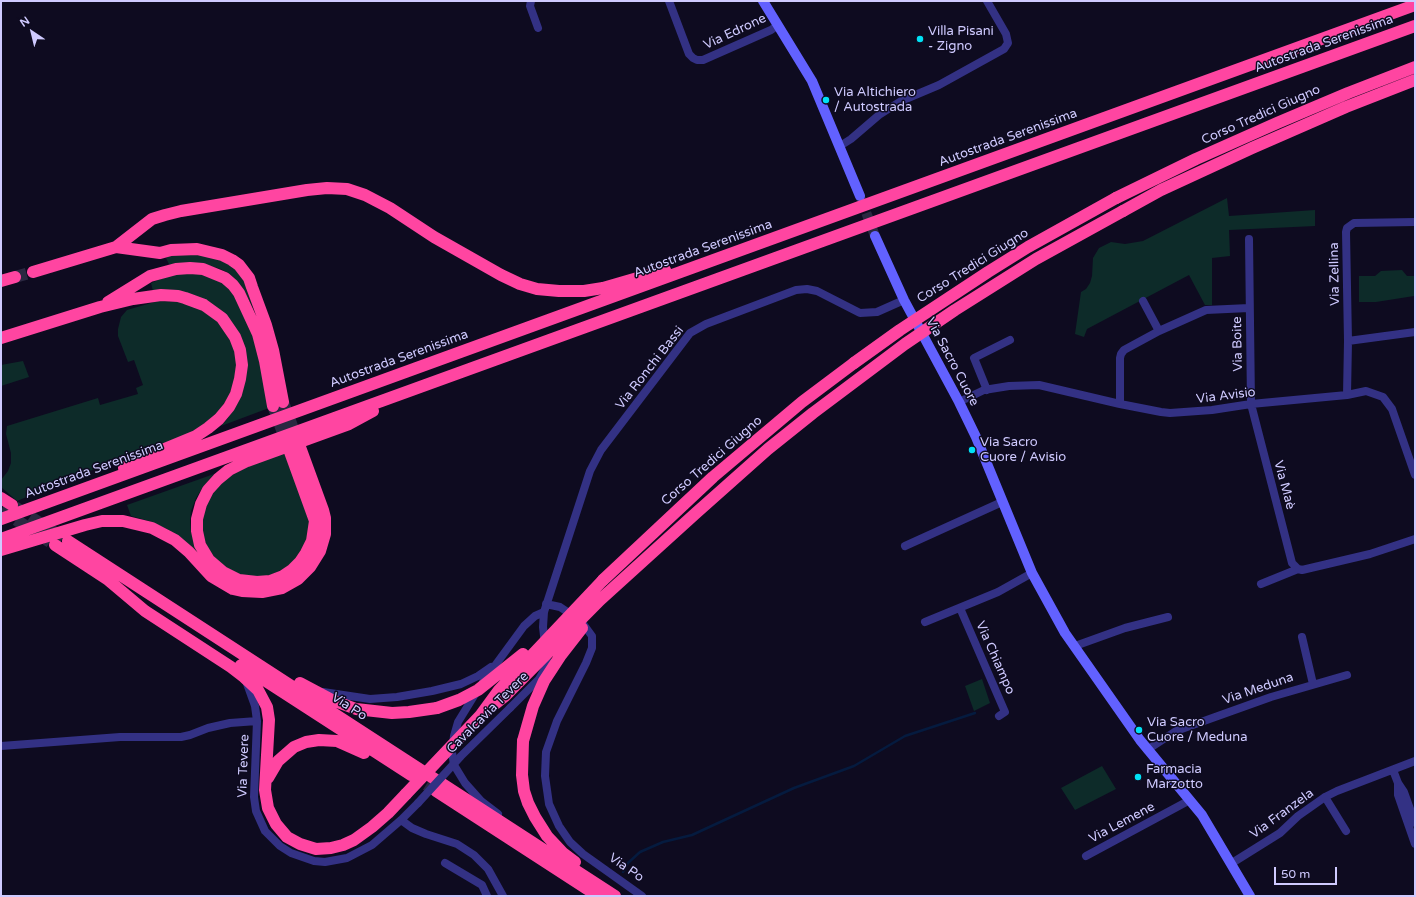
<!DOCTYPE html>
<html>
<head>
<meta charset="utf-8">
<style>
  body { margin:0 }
  #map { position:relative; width:1416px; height:897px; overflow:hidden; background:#0e0b20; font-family:"Varela Round",sans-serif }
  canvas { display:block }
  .frame { position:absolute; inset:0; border:2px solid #cfcaff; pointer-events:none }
  .north { position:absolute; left:12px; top:12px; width:40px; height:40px; -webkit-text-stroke:3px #0e0b20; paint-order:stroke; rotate:325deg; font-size:11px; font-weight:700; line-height:16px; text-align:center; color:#cfcaff }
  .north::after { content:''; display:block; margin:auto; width:14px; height:18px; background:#cfcaff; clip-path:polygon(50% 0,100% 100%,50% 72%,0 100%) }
  .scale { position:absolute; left:1274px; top:867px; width:63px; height:18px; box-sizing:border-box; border:2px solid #cfcaff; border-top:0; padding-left:5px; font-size:12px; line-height:14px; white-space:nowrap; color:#cfcaff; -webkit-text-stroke:3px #0e0b20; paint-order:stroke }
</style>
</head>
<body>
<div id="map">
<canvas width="1416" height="897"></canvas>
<div class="frame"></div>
<div class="north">N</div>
<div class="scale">50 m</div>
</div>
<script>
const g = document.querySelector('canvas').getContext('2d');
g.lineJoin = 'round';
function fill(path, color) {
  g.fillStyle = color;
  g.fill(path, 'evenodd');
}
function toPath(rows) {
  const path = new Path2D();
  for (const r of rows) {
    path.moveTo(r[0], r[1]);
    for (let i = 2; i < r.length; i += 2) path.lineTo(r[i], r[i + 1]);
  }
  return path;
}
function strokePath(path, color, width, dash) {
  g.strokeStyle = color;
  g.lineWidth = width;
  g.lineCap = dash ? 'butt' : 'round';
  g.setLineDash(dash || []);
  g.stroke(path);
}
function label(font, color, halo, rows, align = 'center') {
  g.font = font + ' "Varela Round",sans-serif';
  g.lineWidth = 3;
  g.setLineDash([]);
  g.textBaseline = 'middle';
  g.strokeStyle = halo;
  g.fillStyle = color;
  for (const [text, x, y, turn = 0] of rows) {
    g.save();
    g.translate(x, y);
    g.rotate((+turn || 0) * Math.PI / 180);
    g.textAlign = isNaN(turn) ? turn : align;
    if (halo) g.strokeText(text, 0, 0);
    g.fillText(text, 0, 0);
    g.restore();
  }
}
fill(toPath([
  [1227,198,1229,216,1315,210,1315,226,1229,230,1230,256,1212,258,1212,305,1205,305,1189,275,1087,329,1084,337,1075,334,1081,292,1086,289,1090,283,1092,276,1093,258,1099,248,1111,242,1125,244,1143,241],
  [204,254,234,266,245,281,256,313,243,289,237,281,229,273,218,268,203,264,169,264,166,258,171,255],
  [1402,270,1407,276,1415,276,1415,301,1414,296,1376,302,1359,302,1359,276,1375,276,1381,271],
  [192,272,218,278,232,292,245,314,256,343,269,408,221,426,228,418,244,386,231,321,153,291,151,283,166,277,181,273],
  [158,301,181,302,194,306,208,314,218,322,228,335,233,346,237,360,234,385,228,398,218,412,206,423,190,433,136,455,97,468,17,501,1,487,1,480,8,471,11,463,11,453,6,434,7,426,98,398,100,405,138,394,136,388,143,385,134,360,128,362,118,336,118,329,121,317,127,310],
  [23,361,29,377,1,386,1,365],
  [286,451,310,519,307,541,294,562,285,568,275,573,264,577,241,575,229,569,217,561,209,550,203,538,201,525,207,501,220,483,241,469],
  [214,474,203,487,196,498,191,511,190,521,191,532,201,554,198,556,167,529,149,521,131,516,127,505],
  [982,679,990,703,974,711,965,686],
  [1102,766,1116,789,1075,810,1061,788]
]), '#0d2b29');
strokePath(toPath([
  [623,872,628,863,640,852,663,842,692,835,794,788,854,766,905,736,975,713]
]), '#051b3f', 2.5);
strokePath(toPath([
  [861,199,875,236]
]), '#2b2841', 10, [10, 5]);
strokePath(toPath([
  [15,277,33,272],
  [283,402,298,442],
  [273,406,288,446],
  [15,507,63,538],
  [1,510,50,542],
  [411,775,436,791]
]), '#2b2841', 12, [12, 6]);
strokePath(toPath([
  [531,1,530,6,538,28],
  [669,1,689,54,693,58,697,60,703,60,771,30,778,25],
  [840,146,851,139,879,115,901,101,939,85,1004,49,1008,43,1006,34,987,1],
  [1249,239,1251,404,1292,563,1298,569,1302,570,1370,554,1415,539],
  [1143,301,1159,331],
  [1348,341,1415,332],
  [987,390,974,358,1010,340],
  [1347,395,1348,341,1346,232,1347,228,1354,223,1415,222],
  [959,402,984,390,1009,386,1039,385,1120,404,1161,412,1170,413,1212,410,1251,404,1347,395,1366,391,1383,397,1392,409,1415,475],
  [1120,404,1120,358,1121,354,1124,350,1159,331,1206,310,1249,308],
  [905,546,1002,502],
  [1261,584,1298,569],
  [546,604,560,607,581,621,592,636,592,648,586,663,557,721,546,752,545,776,549,804,559,826,570,842,583,854,642,896],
  [960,608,1005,712,999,716],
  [925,622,998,592,1032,573],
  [1302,637,1313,684],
  [1075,646,1125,628,1168,617],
  [246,681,255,706,257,721,254,797,256,811,265,831,280,846,291,853,314,861,325,862,347,858,372,845,401,820,418,803],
  [483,682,524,626,535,616,544,612],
  [477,691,458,722,454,736,452,752,454,765,465,783,481,801,498,814],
  [323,692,370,699,397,697,432,691,461,684,478,676,491,667],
  [510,708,539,679,546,667,547,662,543,627,544,612,590,471,601,450,690,333,706,324,796,290,807,289,817,291,860,313,877,312,904,300],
  [1,746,120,737,181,737,190,735,208,728,230,723,257,721],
  [1147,750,1176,731,1271,697,1347,675],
  [1393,770,1398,783,1404,792,1415,823],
  [1398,783,1398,795,1415,844],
  [1325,797,1346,831],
  [401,820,412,828,426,834,457,844,474,855,488,869,503,896],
  [1086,856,1190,800],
  [445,863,482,885,487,896],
  [1232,863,1280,833,1298,816,1325,797,1337,791,1415,761]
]), '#333184', 8);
strokePath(toPath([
  [763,1,812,81,860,196],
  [875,236,904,300,959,402,976,437,1032,573,1065,633,1140,740,1202,815,1250,896]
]), '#6261ff', 10);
strokePath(toPath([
  [1116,198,1196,159,1277,123,1348,93,1415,67],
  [1123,211,1161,190,1252,148,1346,107,1415,80],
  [116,247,160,253,171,250,197,249,222,255,232,260,239,265,249,278,252,287,266,325,273,350,283,402],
  [33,272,116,247,152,219,165,215,181,211,307,190,327,188,347,189,365,195,390,208,434,237,501,275,520,284,537,289,559,291,584,291,603,288,665,270],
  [1,281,15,277],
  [108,302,150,276,176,269,190,268,203,269,225,278,233,285,239,293,258,334,265,361,273,406],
  [1,338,100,307,133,299,161,295,178,296,185,298,204,305,222,318,235,337,240,350,242,365,240,379,236,394,229,407,219,419,208,428,196,436,133,462,124,468],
  [290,452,315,521,312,541,306,553,300,562,292,570,283,576,270,581,257,582,239,580,223,572,209,560,200,545,197,531,197,519,201,504,208,490,218,479,229,470,247,461,349,424,373,411],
  [1,498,12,505],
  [1,519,1415,5],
  [1,539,1415,26],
  [68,541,615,896],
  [55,545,113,583],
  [1,550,85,525,102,521,123,521,152,528,175,540,189,552,211,576,233,589,242,591,262,592,282,588,298,579,310,567,320,551,325,534,325,518,323,510,300,447],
  [107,579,145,611,231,667,244,677,258,690,267,707,269,720,265,790,268,808,276,824,287,837,300,844,316,849,331,848,343,845,354,840,372,827,388,813,406,794],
  [603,580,713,477,802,402,854,363],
  [241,665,411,775],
  [300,683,332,700,356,709,392,713,409,712,437,708],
  [523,741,522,775,524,791,528,803,535,817,547,836,563,853,575,862],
  [268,778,278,761,294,747,306,742,319,740,337,741,364,753],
  [436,791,598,896]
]), '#ff45a1', 12);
strokePath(toPath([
  [418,803,461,756,510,708]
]), '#333184', 8);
strokePath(toPath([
  [854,363,900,330,988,272,1028,247,1116,198],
  [437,708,459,700,478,690,523,654],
  [481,715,505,696,600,600,696,513,768,449,813,413,905,344,955,310,1036,259,1123,211],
  [523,741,533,706,544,681,561,655,582,628],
  [406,794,480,716,499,690,603,580]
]), '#ff45a1', 12);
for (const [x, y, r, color] of [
  [920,39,4,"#00e1f5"],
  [826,100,4,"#00e1f5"],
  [972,450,4,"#00e1f5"],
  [1139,730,4,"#00e1f5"],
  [1138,777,4,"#00e1f5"]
]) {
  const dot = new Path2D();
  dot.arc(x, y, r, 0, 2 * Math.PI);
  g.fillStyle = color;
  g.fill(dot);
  strokePath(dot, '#0e0b20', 1.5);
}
label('13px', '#cfcaff', '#0e0b20', [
  ["Via Edrone",735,32,-25],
  ["Autostrada Serenissima",1324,44,-20],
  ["Corso Tredici Giugno",1261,115,-24],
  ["Autostrada Serenissima",1008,138,-20],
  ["Autostrada Serenissima",703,249,-20],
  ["Corso Tredici Giugno",973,266,-32],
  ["Via Zellina",1335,274,-91],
  ["Via Boite",1238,344,-91],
  ["Autostrada Serenissima",399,359,-20],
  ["Via Sacro Cuore",952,362,62],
  ["Via Ronchi Bassi",650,368,-52],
  ["Via Avisio",1226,396,-7],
  ["Corso Tredici Giugno",712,461,-41],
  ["Autostrada Serenissima",94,470,-20],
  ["Via Maè",1284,485,75],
  ["Via Chiampo",995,658,66],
  ["Via Meduna",1258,689,-19],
  ["Via Po",349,707,33],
  ["Cavalcavia Tevere",488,713,-45],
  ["Via Tevere",244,766,-88],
  ["Via Franzela",1282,814,-36],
  ["Via Lemene",1122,823,-28],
  ["Via Po",626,868,35]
]);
label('13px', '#cfcaff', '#0e0b20', [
  ["Villa Pisani",928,32],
  ["- Zigno",928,47],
  ["Via Altichiero",834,93],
  ["/ Autostrada",834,108],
  ["Via Sacro",980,443],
  ["Cuore / Avisio",980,458],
  ["Via Sacro",1147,723],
  ["Cuore / Meduna",1147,738],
  ["Farmacia",1146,770],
  ["Marzotto",1146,785]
], 'left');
</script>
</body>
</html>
